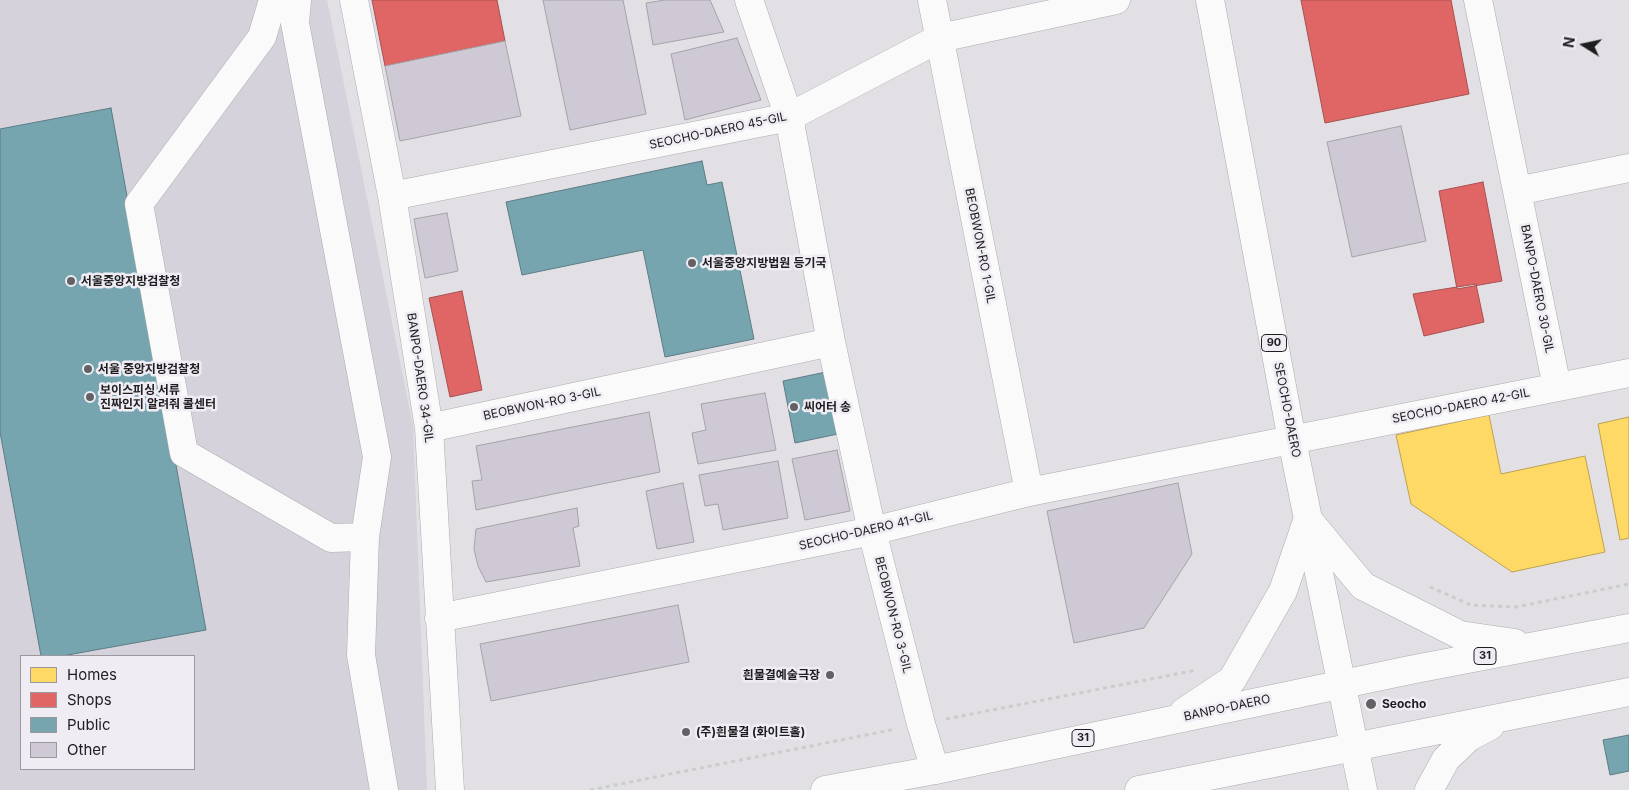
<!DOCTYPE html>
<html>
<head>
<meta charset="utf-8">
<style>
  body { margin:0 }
  #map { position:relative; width:1629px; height:790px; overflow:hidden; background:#e2e0e4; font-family:Inter,sans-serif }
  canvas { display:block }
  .legend { position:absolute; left:20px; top:655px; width:175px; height:115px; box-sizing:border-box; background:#efecf3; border:1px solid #9b999e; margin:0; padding:6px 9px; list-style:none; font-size:15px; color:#1e1d1f }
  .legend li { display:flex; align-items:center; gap:10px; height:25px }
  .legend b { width:25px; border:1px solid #9b999e }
  .north { position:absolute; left:1559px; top:20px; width:50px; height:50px; -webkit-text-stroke:4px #efecf3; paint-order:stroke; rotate:280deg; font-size:14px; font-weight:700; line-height:20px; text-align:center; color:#1e1d1f }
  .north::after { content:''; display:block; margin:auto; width:18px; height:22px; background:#1e1d1f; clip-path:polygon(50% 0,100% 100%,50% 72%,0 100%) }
</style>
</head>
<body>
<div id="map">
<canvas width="1629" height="790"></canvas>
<ul class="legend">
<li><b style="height:14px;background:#ffd966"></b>Homes</li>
<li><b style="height:14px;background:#e06666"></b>Shops</li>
<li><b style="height:14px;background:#76a5af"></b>Public</li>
<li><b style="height:14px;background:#cfc9d6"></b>Other</li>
</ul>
<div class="north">N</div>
</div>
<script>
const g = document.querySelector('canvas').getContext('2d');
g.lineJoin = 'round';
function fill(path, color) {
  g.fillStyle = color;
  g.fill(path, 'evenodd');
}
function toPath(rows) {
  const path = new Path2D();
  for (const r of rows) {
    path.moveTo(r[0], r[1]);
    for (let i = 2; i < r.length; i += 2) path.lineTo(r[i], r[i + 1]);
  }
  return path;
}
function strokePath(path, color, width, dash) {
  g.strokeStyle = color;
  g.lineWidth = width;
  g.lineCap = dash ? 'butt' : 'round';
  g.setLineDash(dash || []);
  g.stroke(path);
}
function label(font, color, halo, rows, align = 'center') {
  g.font = font + ' Inter,"Noto Sans KR",sans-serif';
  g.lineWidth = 5;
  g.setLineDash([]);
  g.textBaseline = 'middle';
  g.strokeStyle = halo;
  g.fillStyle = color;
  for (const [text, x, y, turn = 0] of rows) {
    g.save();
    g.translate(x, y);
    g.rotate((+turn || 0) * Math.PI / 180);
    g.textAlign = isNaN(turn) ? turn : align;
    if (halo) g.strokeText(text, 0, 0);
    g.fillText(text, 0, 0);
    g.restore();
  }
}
fill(toPath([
  [0,0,327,0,413,426,427,790,0,790],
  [21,656,194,656,194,769,21,769]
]), '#d6d2dc');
const homes = toPath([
  [1489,415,1501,474,1585,456,1605,552,1512,572,1411,504,1396,435,1489,415],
  [1629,417,1629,538,1620,540,1598,424,1629,417]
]);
fill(homes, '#ffd966');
strokePath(homes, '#bca151', 1);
const shops = toPath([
  [372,0,497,0,505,41,385,66,372,0],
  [1301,0,1451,0,1469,94,1325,123,1301,0],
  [1483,182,1502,281,1457,289,1439,191,1483,182],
  [1476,284,1484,322,1424,336,1413,294,1476,284],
  [462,291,482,390,450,397,429,298,462,291]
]);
fill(shops, '#e06666');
strokePath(shops, '#a65051', 1);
const public = toPath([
  [111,108,206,630,62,656,41,656,0,432,0,129,111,108],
  [702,161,707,185,722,182,754,339,665,357,643,250,522,275,506,202,702,161],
  [826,372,838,434,795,443,783,381,826,372],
  [1629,735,1629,771,1610,775,1603,740,1629,735]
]);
fill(public, '#76a5af');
strokePath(public, '#5c7c84', 1);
const building = toPath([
  [543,0,623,0,646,114,570,130,543,0],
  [665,0,710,0,724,32,653,45,646,3,665,0],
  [737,38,761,100,685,120,671,54,737,38],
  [505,41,521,116,400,141,385,66,505,41],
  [1401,126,1426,241,1352,257,1327,142,1401,126],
  [447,213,458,271,425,278,414,219,447,213],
  [765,393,776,450,698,464,692,433,706,430,701,404,765,393],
  [649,412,660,472,476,510,472,481,482,480,476,446,649,412],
  [837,450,850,511,805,520,792,459,837,450],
  [778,461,788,518,723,530,718,504,705,506,699,475,778,461],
  [683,483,694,542,657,549,646,491,683,483],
  [1178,483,1192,554,1144,628,1074,643,1047,511,1178,483],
  [577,508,579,526,573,528,580,566,486,582,478,566,474,549,476,529,577,508],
  [678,605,689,662,491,701,480,644,678,605]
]);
fill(building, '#cfc9d6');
strokePath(building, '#a4a3a6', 1);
const minor = toPath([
  [273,0,262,37,139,204,184,453,331,538,365,537],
  [297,0,295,23,377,457,365,537,361,655,384,790],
  [354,0,392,196,429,428,450,790],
  [749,0,789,117,831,342,872,531,921,724,935,770],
  [932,0,1029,492],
  [1478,0,1557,387],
  [1517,191,1629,168],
  [392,196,789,117,940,38,1116,0],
  [429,428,831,342],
  [439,618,872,531,1029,492,1629,373]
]);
const primary = toPath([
  [1210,0,1292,440,1363,790],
  [1310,522,1363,586,1460,635,1515,643],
  [1184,712,1232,680,1283,591,1307,521],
  [825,790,935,770,1410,670,1629,628],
  [1139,790,1629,692],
  [1429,790,1446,759,1469,737,1490,726]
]);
strokePath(minor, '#adabae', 29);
strokePath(primary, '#adabae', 29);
strokePath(toPath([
  [1430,587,1471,605,1516,607,1629,584],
  [946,719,1197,670],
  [590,790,896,729]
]), '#ccc', 3, [4, 4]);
strokePath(minor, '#fbfafb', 28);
strokePath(primary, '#fbfafb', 28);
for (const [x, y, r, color] of [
  [692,263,5,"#636164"],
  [71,281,5,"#636164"],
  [88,369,5,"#636164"],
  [90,397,5,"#636164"],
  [794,407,5,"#636164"],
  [830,675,5,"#636164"],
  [1371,704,6,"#636164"],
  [686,732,5,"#636164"]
]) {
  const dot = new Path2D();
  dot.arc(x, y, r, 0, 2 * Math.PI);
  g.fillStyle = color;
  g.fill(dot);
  strokePath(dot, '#efecf3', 2);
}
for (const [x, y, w] of [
  [1274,343,25],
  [1485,656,22],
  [1083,738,22]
]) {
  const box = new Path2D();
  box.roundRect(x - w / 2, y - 8.5, w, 17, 4);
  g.fillStyle = '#efecf3';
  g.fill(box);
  strokePath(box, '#1e1d1f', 1);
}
label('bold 11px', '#1e1d1f', null, [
  ["90",1274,343],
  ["31",1485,656],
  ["31",1083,738]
]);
label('12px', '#1e1d1f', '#efecf3', [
  ["SEOCHO-DAERO 45-GIL",718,131,-12],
  ["BEOBWON-RO 1-GIL",980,246,79],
  ["BANPO-DAERO 30-GIL",1537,289,79],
  ["BANPO-DAERO 34-GIL",420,378,82],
  ["BEOBWON-RO 3-GIL",542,404,-12],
  ["SEOCHO-DAERO 42-GIL",1461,406,-11],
  ["SEOCHO-DAERO",1287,410,79],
  ["SEOCHO-DAERO 41-GIL",866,531,-13],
  ["BEOBWON-RO 3-GIL",893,615,76],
  ["BANPO-DAERO",1227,708,-12]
]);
label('bold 12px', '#1e1d1f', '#efecf3', [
  ["서울중앙지방법원 등기국",702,263],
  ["서울중앙지방검찰청",81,281],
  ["서울 중앙지방검찰청",98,369],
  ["보이스피싱 서류",100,390],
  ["진짜인지 알려줘 콜센터",100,404],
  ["씨어터 송",804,407],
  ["흰물결예술극장",820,675,"right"],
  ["Seocho",1382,704],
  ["(주)흰물결 (화이트홀)",696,732]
], 'left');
</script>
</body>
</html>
